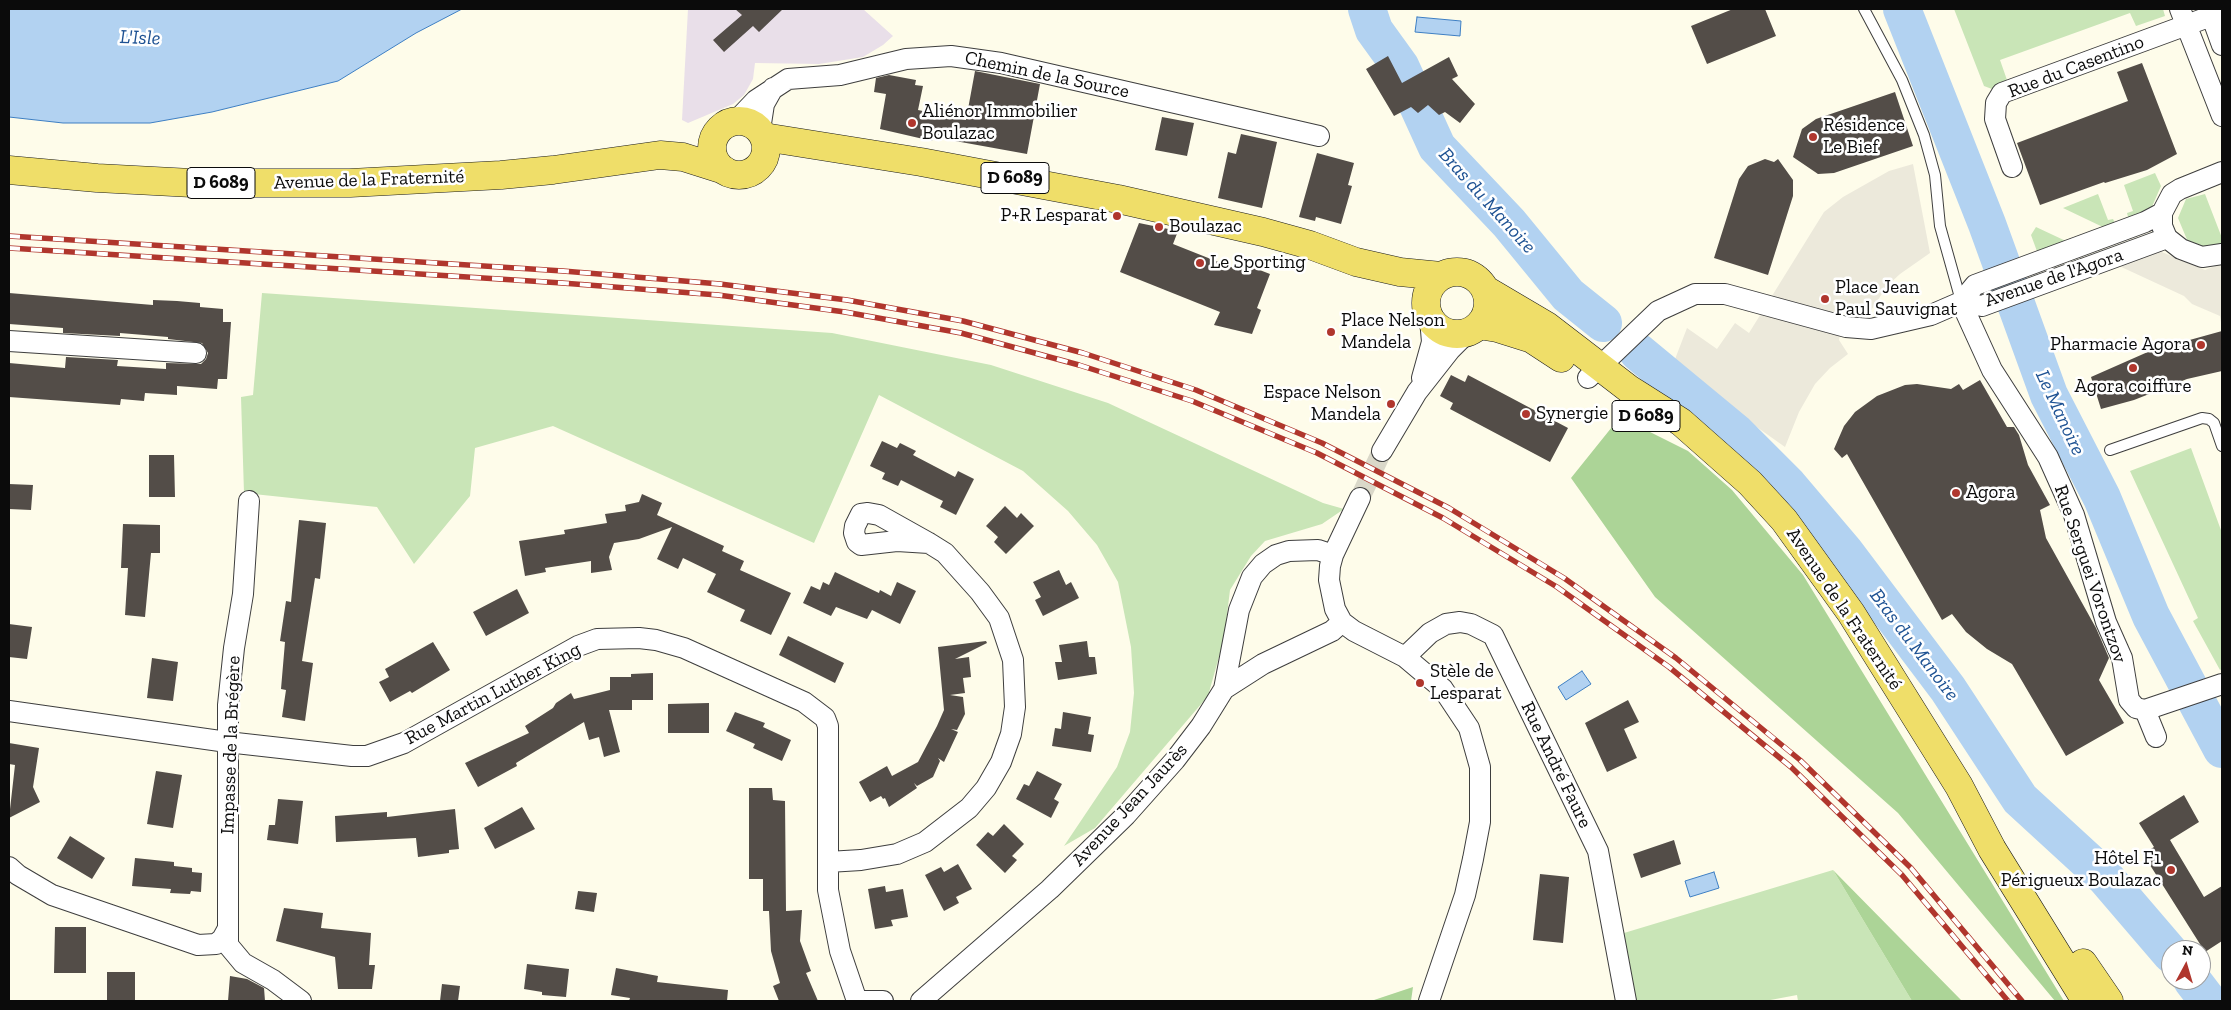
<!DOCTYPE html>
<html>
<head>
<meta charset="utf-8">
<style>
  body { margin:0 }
  #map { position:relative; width:2231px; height:1010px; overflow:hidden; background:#fefcea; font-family:"Zilla Slab",serif }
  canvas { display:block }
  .frame { position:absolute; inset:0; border:10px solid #0b0b0b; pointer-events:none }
  .north { position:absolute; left:2161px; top:940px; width:50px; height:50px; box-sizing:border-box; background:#fff; border:1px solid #9d9d9d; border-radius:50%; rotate:6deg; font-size:14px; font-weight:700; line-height:20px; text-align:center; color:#0b0b0b }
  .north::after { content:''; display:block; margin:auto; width:18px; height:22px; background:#b0362d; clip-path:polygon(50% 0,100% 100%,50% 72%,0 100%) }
</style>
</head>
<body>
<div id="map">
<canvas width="2231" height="1010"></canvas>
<div class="frame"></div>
<div class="north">N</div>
</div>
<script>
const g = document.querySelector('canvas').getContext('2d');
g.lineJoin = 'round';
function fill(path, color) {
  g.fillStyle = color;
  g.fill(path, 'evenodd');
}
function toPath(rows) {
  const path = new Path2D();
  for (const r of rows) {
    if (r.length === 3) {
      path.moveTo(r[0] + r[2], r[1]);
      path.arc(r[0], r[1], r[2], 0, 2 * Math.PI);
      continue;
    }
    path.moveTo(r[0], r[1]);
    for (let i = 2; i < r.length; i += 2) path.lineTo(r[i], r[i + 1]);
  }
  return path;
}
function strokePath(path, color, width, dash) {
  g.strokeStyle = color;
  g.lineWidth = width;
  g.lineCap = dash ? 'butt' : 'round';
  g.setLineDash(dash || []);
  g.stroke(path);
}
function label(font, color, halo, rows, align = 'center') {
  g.font = font + ' "Zilla Slab",serif';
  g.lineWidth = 5;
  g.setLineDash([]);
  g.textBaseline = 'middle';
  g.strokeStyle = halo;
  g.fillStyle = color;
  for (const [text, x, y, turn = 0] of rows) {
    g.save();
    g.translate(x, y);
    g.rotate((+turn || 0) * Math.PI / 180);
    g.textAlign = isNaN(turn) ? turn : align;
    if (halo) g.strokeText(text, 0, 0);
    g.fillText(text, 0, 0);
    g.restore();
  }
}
fill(toPath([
  [688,9,863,9,893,36,883,45,863,57,819,64,755,63,753,79,744,95,733,104,688,123,682,120]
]), '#e9dfe9');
fill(toPath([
  [1954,9,2163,9,2165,16,2136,26,2130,13,2000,60,2007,80,1992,89,1984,86],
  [2155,173,2161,186,2151,209,2129,221,2127,213,2133,211,2124,185],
  [2098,194,2108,220,2113,219,2116,225,2107,229,2063,208],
  [2205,194,2222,238,2222,243,2208,249,2188,242,2178,218,2186,199],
  [2036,227,2068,242,2038,254,2031,235],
  [262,293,832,333,991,365,1108,403,1323,503,1344,509,1322,524,1265,541,1251,556,1230,590,1224,639,1208,696,1095,828,1064,846,1117,767,1130,732,1134,693,1131,647,1118,582,1097,545,1068,511,1023,471,879,395,814,543,553,426,475,448,470,496,414,564,377,507,244,493,241,397,253,395],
  [2191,448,2222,533,2222,669,2220,670,2193,621,2198,618,2130,471],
  [1833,870,1912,1001,1798,1001,1797,995,1765,1001,1636,1001,1624,933]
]), '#c9e5b7');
fill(toPath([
  [1620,417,1688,451,1732,490,1803,575,2064,1001,2055,1001,1898,813,1655,597,1571,478],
  [1833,870,1962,1001,1912,1001],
  [1413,987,1411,1001,1371,1001]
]), '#acd497');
fill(toPath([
  [1913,164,1930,253,1900,274,1887,286,1870,312,1843,310,1839,340,1848,354,1830,368,1815,384,1799,412,1785,447,1672,367,1687,328,1717,349,1735,323,1749,333,1824,212,1843,197,1889,171],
  [2157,250,2205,270,2222,263,2222,330,2220,316,2192,304,2184,296,2117,265]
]), '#ece9db');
const water = toPath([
  [9,9,462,9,416,33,338,81,212,112,150,123,63,123,9,117,9,9],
  [1417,17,1461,21,1460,36,1415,32,1417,17],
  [1582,671,1591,684,1566,700,1558,687,1582,671],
  [1714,872,1719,888,1690,897,1685,881,1714,872]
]);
fill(water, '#b2d2f1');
strokePath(water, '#3e7fc3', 1);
strokePath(toPath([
  [1367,9,1374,30,1400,66,1437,147,1509,223,1568,295,1603,323],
  [1902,9,1987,224,2049,395,2102,498,2151,616,2222,749],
  [1638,352,1736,433,1788,485,1844,551,1948,689,2020,799,2105,877,2171,954],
  [2192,980,2208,1001]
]), '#b2d2f1', 38);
fill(toPath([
  [735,9,783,9,759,32,753,26,724,52,713,40,742,15],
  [1733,9,1765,9,1776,36,1707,64,1691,26],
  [1388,56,1402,83,1449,57,1458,76,1452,79,1475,104,1460,123,1445,112,1439,115,1428,105,1418,113,1411,107,1394,116,1366,69],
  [2142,63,2177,154,2147,170,2105,183,2104,182,2040,205,2017,143,2128,101,2117,72],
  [975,71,1040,84,1027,154,933,137,932,141,880,129,886,94,874,92,876,78,889,75,916,80,915,85,923,86,918,110,966,120],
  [1895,92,1913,146,1834,173,1818,174,1793,157,1802,129,1816,119],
  [1162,117,1194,123,1187,156,1155,150],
  [1241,134,1277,142,1262,208,1218,198,1228,152,1236,154],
  [1317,153,1354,163,1348,185,1352,186,1341,224,1316,217,1315,221,1299,217],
  [1765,159,1774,162,1778,159,1793,180,1793,196,1768,275,1714,258,1739,179,1748,166],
  [1139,223,1178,231,1173,244,1236,269,1239,262,1270,274,1257,308,1261,310,1252,334,1214,325,1220,312,1120,272],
  [9,293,153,305,153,300,177,301,200,303,200,307,223,309,223,322,231,322,227,379,218,379,217,389,177,386,177,395,145,393,144,401,121,399,120,405,9,397,9,363,65,368,66,357,118,360,117,366,166,369,166,363,201,364,206,359,208,353,202,343,168,339,168,337,120,333,120,336,63,333,63,328,9,324],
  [2222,331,2222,371,2187,379,2134,400,2101,409,2091,377,2150,351],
  [1451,375,1465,382,1468,375,1568,428,1550,462,1450,409,1453,403,1440,396],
  [1980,380,2007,427,2014,427,2019,435,2028,465,2050,505,2040,510,2046,538,2096,628,2109,658,2099,680,2124,723,2066,756,2012,664,1987,649,1966,632,1952,614,1942,620,1847,454,1842,458,1834,449,1844,426,1855,412,1877,396,1905,385,1917,384,1951,389,1959,384,1963,390],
  [882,441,897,448,900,443,916,451,913,455,955,477,958,471,974,479,956,515,940,507,943,501,901,480,898,486,882,479,885,473,870,466],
  [149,455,174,455,175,497,149,497],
  [9,484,33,485,31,510,9,509],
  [642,494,662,503,657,515,724,546,722,551,744,561,740,570,791,593,771,635,740,621,745,610,707,592,716,574,683,558,678,569,657,559,672,527,639,539,614,543,609,557,612,570,591,573,591,561,545,568,546,572,525,576,519,541,565,534,564,530,607,523,605,514,626,511,625,505,639,502],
  [1005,506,1017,518,1021,513,1034,526,1006,554,994,542,998,537,986,526],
  [299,520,326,523,320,579,315,578,302,661,313,663,305,721,282,717,286,690,281,689,285,642,280,641,286,601,291,602],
  [123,524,160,525,160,553,151,553,145,617,125,615,128,568,121,568],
  [1059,570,1066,585,1071,582,1079,598,1043,616,1035,600,1041,597,1033,582],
  [835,572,879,593,880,590,891,596,897,582,916,591,900,624,872,610,867,619,836,607,831,616,803,603,811,586,820,590,823,582,829,585],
  [517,589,529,613,486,636,473,612],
  [9,624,32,627,27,659,9,657],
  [788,636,844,663,835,683,779,655],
  [986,641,987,643,955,659,969,657,971,677,963,678,965,693,950,695,963,697,965,714,957,730,951,729,958,732,944,762,938,758,940,761,933,777,917,786,914,783,917,788,889,807,885,798,883,799,881,796,870,802,859,782,887,766,892,776,918,762,937,726,944,710,938,647],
  [1087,641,1089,657,1095,657,1097,674,1058,680,1055,662,1062,662,1059,645],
  [433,642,450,670,412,693,410,691,390,702,379,682,389,677,385,669],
  [152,658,178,662,173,701,147,698],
  [653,673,653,700,632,700,632,710,609,710,620,752,604,757,599,737,589,740,584,722,516,763,517,766,478,787,465,763,529,733,525,726,553,708,556,703,571,693,574,699,610,690,610,677,631,677,631,674],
  [1628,700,1639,722,1624,729,1637,758,1607,772,1585,723],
  [709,703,709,733,668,733,668,704],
  [735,712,765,723,763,727,791,740,782,761,753,748,755,744,726,731],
  [1063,712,1091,717,1088,734,1094,735,1091,752,1052,746,1055,728,1061,729],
  [9,743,39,748,33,787,40,802,9,818,15,765,9,764],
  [156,771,182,775,173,828,147,824],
  [1037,771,1062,784,1054,799,1059,802,1051,818,1016,799,1024,784,1029,786],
  [749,788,772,788,773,800,785,801,786,911,802,910,800,941,811,971,806,973,818,1001,779,1001,773,986,780,983,771,951,769,911,763,911,763,879,749,879],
  [2184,795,2199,822,2170,840,2204,897,2222,886,2222,941,2205,952,2143,854,2154,847,2139,823],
  [278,799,303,801,298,844,267,840,269,825,275,825],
  [522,807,535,829,495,849,484,828],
  [455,809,459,849,449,850,449,853,418,857,416,838,336,842,335,816,387,812,387,817],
  [1004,824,1024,844,1012,856,1017,860,1005,873,976,845,988,832,993,836],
  [70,836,105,858,92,879,57,858],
  [1674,840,1681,864,1641,878,1633,854],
  [135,858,174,862,174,866,192,868,192,872,202,873,201,892,191,891,190,894,170,893,171,889,132,886],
  [958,864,972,889,956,897,959,903,944,911,925,875,941,867,944,872],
  [1540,874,1569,877,1563,943,1533,940],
  [885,886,886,892,903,889,908,917,891,920,893,926,875,929,868,889],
  [578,891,597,893,594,912,575,909],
  [284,908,323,913,321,928,371,933,369,965,375,965,372,989,338,989,335,957,276,941],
  [55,927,86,927,86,973,54,973],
  [527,964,569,969,566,997,542,995,542,992,524,989],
  [616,968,658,976,657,982,728,990,727,1001,629,1001,630,998,611,995],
  [107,972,135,972,135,1001,107,1001],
  [230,976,247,979,264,988,265,1001,228,1001],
  [442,984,460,986,458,1001,440,1001]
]), '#534d48');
strokePath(toPath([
  [1360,498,1382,451]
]), '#dad8c9', 20, [20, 10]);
const lane = toPath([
  [1864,9,1902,80,1924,135,1935,175,1940,226,1961,301],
  [2110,450,2202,418,2209,419,2214,423,2222,446]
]);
const street = toPath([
  [2180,9,2222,116],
  [2209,9,2222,45],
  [736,121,756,100,788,79,840,75,906,59,951,56,1001,63,1319,136],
  [760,130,764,104,773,88],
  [2012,167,1995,119,1996,103,2002,93,2222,12],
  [2222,172,2180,189,2172,194,2162,213,2162,226,2167,238,2181,249,2202,257,2222,254],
  [1961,302,1992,370,2048,457,2074,515,2106,622,2122,658,2129,700,2136,708,2145,710,2222,684],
  [1961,302,1975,285,2145,222,2162,213],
  [9,341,196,353],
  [1422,378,1432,342,1430,319],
  [1588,378,1658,311,1695,294,1725,294,1846,327,1871,329,1931,315,1961,302,1982,306,2167,238],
  [1382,451,1417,392,1450,350,1467,333],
  [1360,498,1333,555,1330,566,1329,580,1335,609,1342,622,1354,631,1405,657,1443,689,1469,728,1480,767,1480,822,1473,859,1465,895,1429,1001],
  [249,501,243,594,234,648,228,705,228,945,243,963,273,980,301,1001],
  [1405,657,1430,633,1446,624,1460,622,1471,624,1493,635,1598,851,1626,1001],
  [1224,689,1239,610,1252,577,1263,564,1276,555,1289,551,1318,550,1333,555],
  [2145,710,2156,737],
  [9,711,227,742,352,756,367,756,404,743,578,646,597,639,639,638,656,640,684,648,804,702,825,718,828,726,828,890,840,951,857,1001],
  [828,862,861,860,897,854,925,842,969,808,986,788,1001,762,1011,734,1015,707,1013,660,999,618,980,592,945,553,929,543,879,515,868,513,861,514,855,526,854,533,857,542,861,545,897,541,929,543],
  [9,867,18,875,52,895,198,945,216,944,222,939,227,930],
  [861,1001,883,1001],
  [921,1001,1050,889,1126,815,1175,760,1201,726,1224,689,1263,664,1332,631,1342,622]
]);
const primary = toPath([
  [739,148,27],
  [764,137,921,162,1118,199,1263,232,1310,245,1356,262,1400,272,1441,276],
  [9,170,97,178,192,183,350,183,501,175,553,170,660,155,683,157,724,170],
  [1457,303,31],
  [1486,290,1547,326,1629,389,1681,422,1750,483,1784,520,1851,613,1959,786,1992,849,2086,1001],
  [1479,325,1497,328,1532,339,1561,358],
  [2083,963,2109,1001]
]);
strokePath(lane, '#3e3e3e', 12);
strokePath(street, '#3e3e3e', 22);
strokePath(primary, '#1c1c1c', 29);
strokePath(lane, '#fff', 10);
strokePath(street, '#fff', 20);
strokePath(primary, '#efde69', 28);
const rail = toPath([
  [9,236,563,271,720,284,847,300,963,321,1083,353,1196,390,1322,443,1449,508,1564,578,1676,658,1800,760,1911,868,2022,1001],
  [9,248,562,283,718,295,845,312,961,333,1079,365,1192,401,1317,453,1443,518,1557,587,1669,667,1791,767,1902,875,2008,1001]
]);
strokePath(rail, '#b0362d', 5.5);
strokePath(rail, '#fff', 4, [11]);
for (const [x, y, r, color] of [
  [912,123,5,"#b0362d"],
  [1813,137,5,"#b0362d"],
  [1117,216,5,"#b0362d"],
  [1159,227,5,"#b0362d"],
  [1200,263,5,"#b0362d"],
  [1825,299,5,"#b0362d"],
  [1331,332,5,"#b0362d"],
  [2201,345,5,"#b0362d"],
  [2133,368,5,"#b0362d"],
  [1391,404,5,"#b0362d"],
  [1526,414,5,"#b0362d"],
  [1956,493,5,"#b0362d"],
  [1420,683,5,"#b0362d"],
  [2171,870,5,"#b0362d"]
]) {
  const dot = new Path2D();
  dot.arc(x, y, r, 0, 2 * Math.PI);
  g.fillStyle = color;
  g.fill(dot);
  strokePath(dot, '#fff', 2);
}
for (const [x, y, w] of [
  [1015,178,68],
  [221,183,68],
  [1646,416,68]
]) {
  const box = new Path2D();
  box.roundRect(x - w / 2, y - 15.5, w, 31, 4);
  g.fillStyle = '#fff';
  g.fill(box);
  strokePath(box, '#0b0b0b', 1);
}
label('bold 18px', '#0b0b0b', null, [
  ["D 6089",1015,178],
  ["D 6089",221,183],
  ["D 6089",1646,416]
]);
label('19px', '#0b0b0b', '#fff', [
  ["Rue du Casentino",2076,67,-21],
  ["Chemin de la Source",1047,75,12],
  ["Avenue de la Fraternité",369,180,-2],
  ["Avenue de l'Agora",2054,278,-19],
  ["Rue Serguei Vorontzov",2090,574,71],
  ["Avenue de la Fraternité",1844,609,56],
  ["Rue Martin Luther King",493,694,-28],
  ["Impasse de la Brégère",231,745,-88],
  ["Rue André Faure",1556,765,64],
  ["Avenue Jean Jaurès",1130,805,-47]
]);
label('19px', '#0b0b0b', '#fff', [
  ["Aliénor Immobilier",922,112],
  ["Boulazac",922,134],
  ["Résidence",1823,126],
  ["Le Bief",1823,148],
  ["P+R Lesparat",1107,216,"right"],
  ["Boulazac",1169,227],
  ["Le Sporting",1210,263],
  ["Place Jean",1835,288],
  ["Paul Sauvignat",1835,310],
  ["Place Nelson",1341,321],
  ["Mandela",1341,343],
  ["Pharmacie Agora",2191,345,"right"],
  ["Agora coiffure",2133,387,"center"],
  ["Espace Nelson",1381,393,"right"],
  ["Mandela",1381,415,"right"],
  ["Synergie",1536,414],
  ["Agora",1966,493],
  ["Stèle de",1430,672],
  ["Lesparat",1430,694],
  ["Hôtel F1",2161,859,"right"],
  ["Périgueux Boulazac",2161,881,"right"]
], 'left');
label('italic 20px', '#1e5293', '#fff', [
  ["L'Isle",140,38,2],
  ["Bras du Manoire",1487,201,48],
  ["Le Manoire",2060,413,65],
  ["Bras du Manoire",1914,645,53]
]);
</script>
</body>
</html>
